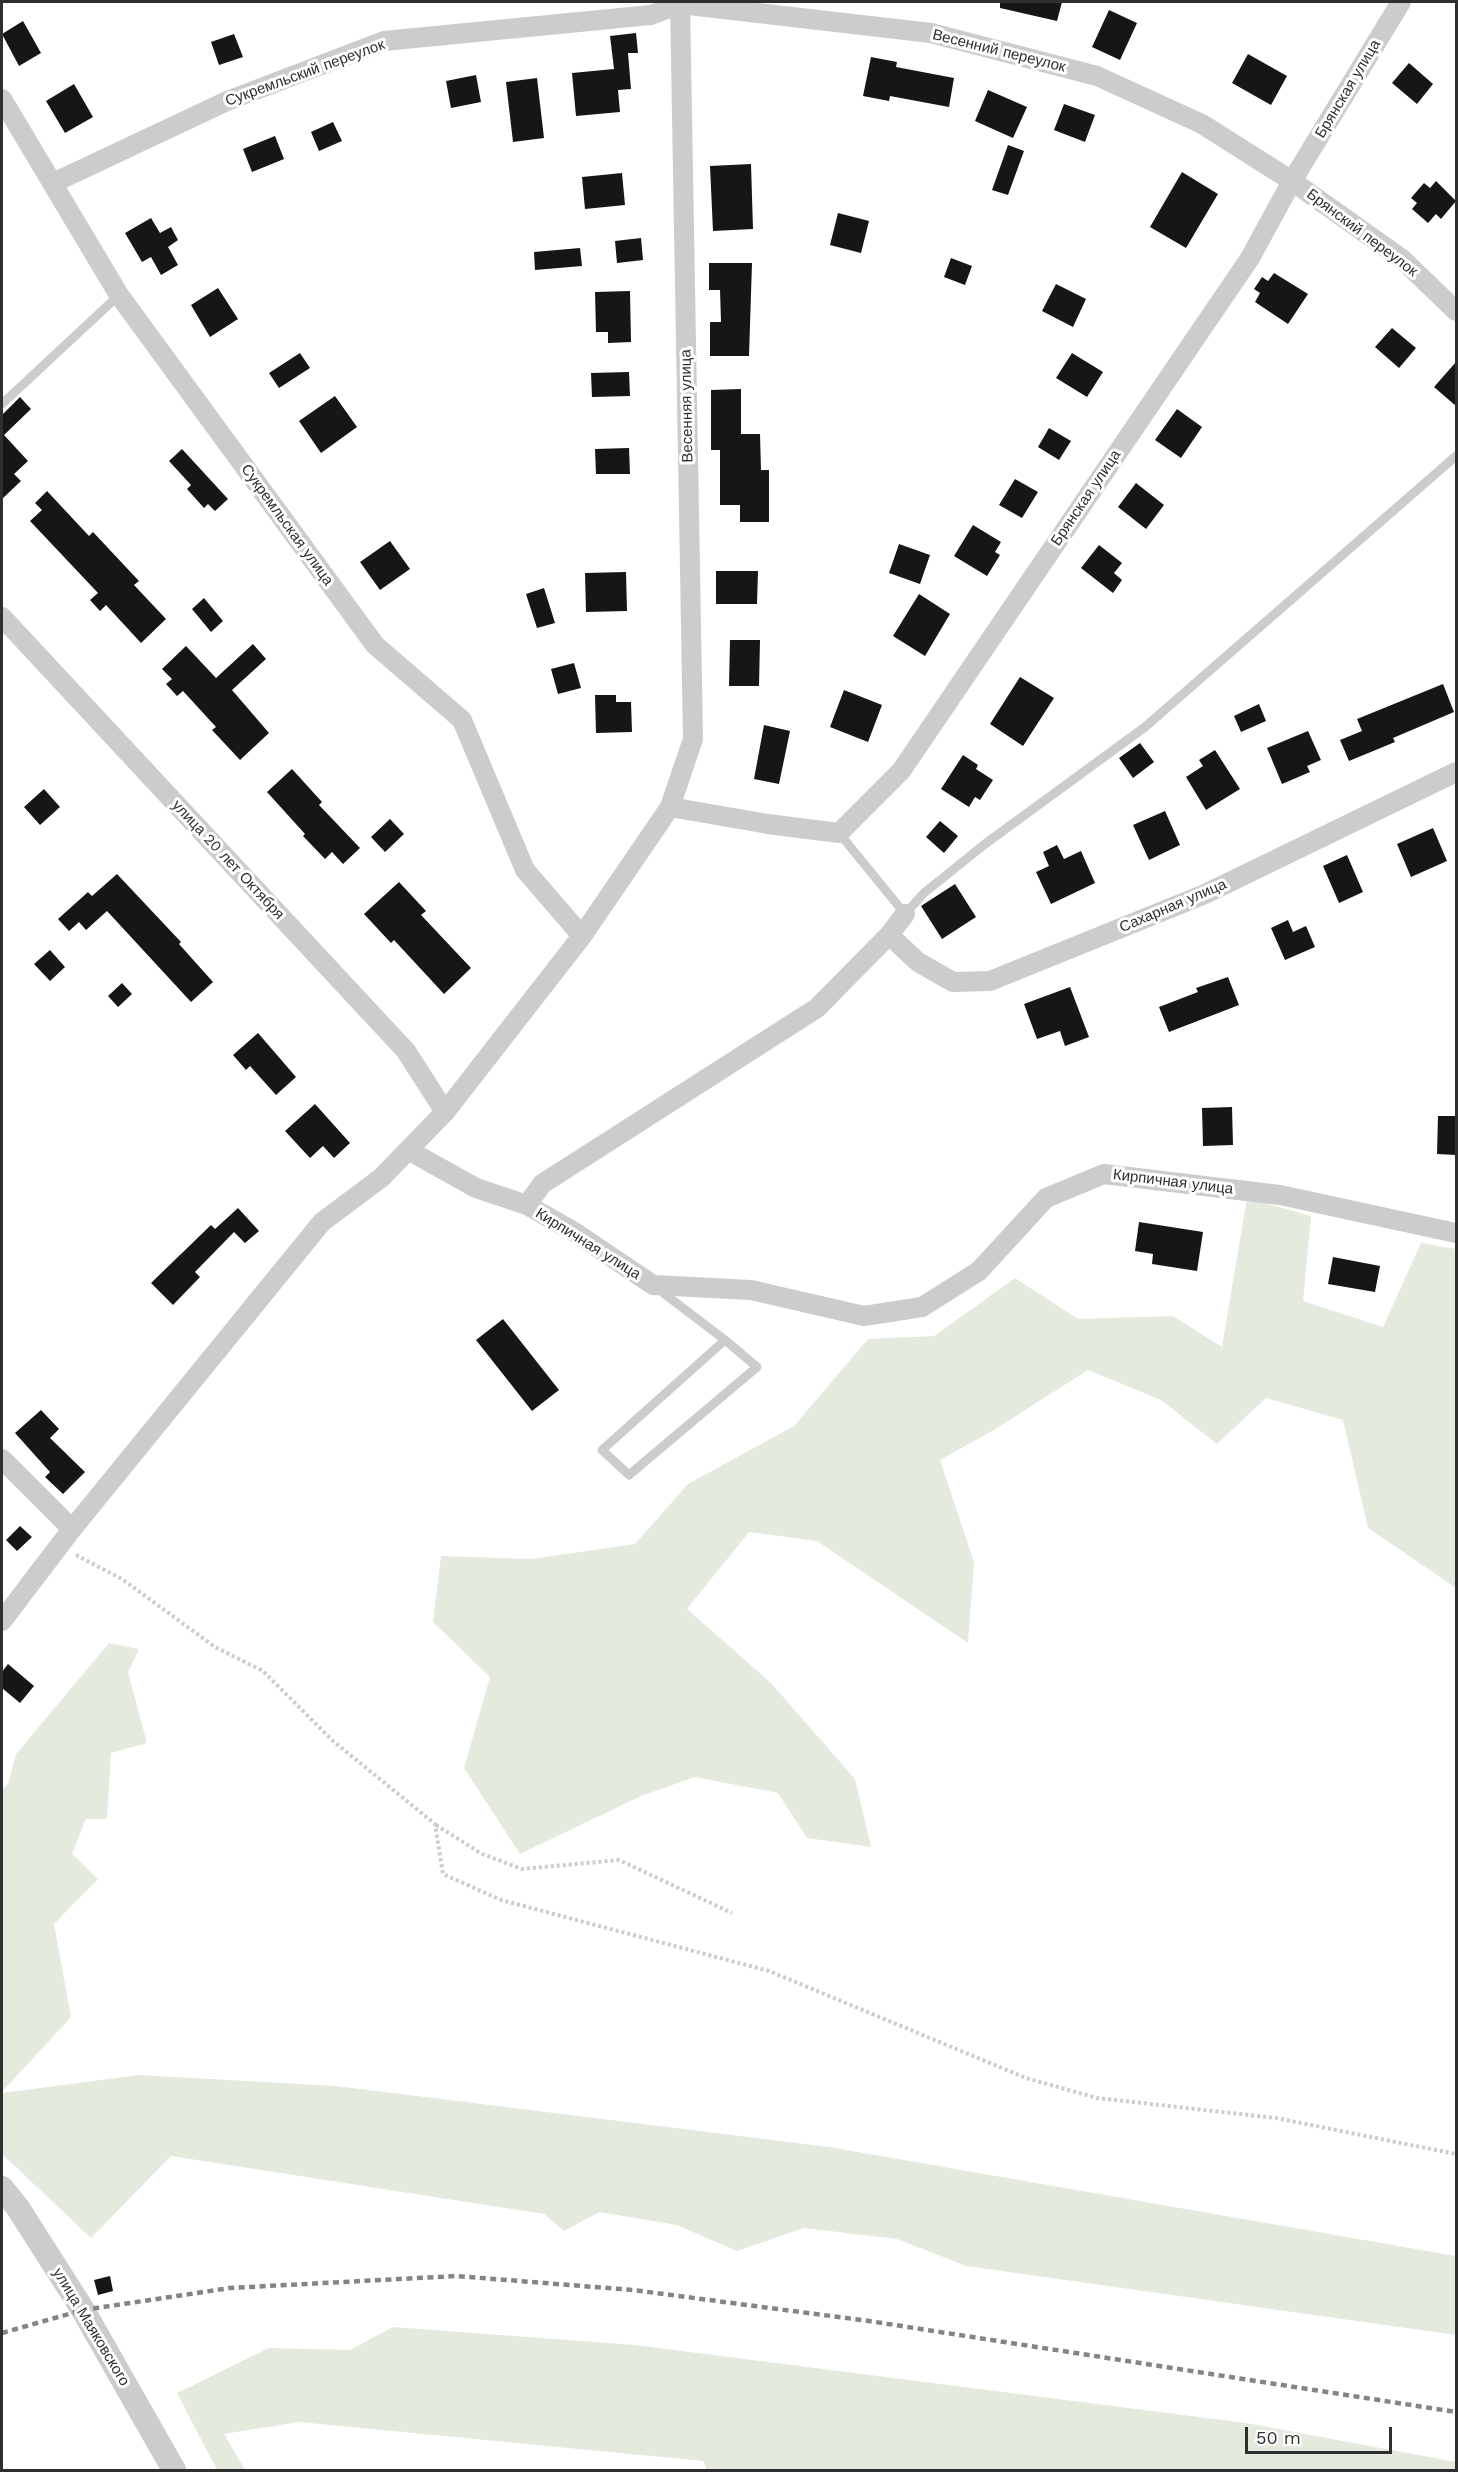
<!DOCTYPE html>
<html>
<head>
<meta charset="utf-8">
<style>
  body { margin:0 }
  #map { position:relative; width:1458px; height:2472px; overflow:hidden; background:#fff; font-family:"Work Sans",sans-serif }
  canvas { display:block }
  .frame { position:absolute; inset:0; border:3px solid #2f2f2f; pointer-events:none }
  .scale { position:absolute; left:1245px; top:2427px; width:147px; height:27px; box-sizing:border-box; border:3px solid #2f2f2f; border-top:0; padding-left:8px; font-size:18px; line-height:21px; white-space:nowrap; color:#2f2f2f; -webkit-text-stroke:4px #fff; paint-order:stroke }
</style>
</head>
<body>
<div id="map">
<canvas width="1458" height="2472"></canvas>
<div class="frame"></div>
<div class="scale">50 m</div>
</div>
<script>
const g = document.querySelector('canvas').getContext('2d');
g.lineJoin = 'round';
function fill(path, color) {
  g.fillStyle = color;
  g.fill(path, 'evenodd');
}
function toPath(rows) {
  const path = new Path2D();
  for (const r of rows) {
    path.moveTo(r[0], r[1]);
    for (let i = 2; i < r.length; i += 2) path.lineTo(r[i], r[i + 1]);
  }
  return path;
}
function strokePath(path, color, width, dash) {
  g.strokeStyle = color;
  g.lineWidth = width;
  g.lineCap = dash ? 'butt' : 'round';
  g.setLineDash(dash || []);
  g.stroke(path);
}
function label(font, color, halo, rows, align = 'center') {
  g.font = font + ' "Work Sans",sans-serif';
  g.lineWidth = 6;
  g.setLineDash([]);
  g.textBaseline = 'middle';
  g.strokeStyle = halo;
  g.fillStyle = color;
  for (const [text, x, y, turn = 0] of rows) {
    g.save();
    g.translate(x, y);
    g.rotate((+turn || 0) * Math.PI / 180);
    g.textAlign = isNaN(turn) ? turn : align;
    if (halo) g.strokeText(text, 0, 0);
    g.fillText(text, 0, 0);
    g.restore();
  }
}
fill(toPath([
  [1247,1198,1311,1216,1303,1301,1383,1327,1421,1243,1456,1249,1456,1588,1368,1528,1343,1420,1266,1398,1217,1444,1161,1400,1088,1370,994,1430,940,1460,974,1562,968,1643,817,1541,749,1532,687,1609,771,1683,855,1779,871,1847,807,1838,778,1793,695,1777,641,1796,520,1854,464,1768,490,1677,433,1622,441,1556,531,1559,635,1544,688,1484,794,1426,868,1339,934,1336,1015,1278,1078,1319,1173,1316,1222,1347],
  [109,1643,139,1649,128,1672,147,1743,111,1753,107,1819,86,1819,72,1854,98,1879,54,1924,71,2017,2,2092,2,1790,8,1784,16,1754],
  [139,2075,336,2086,829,2147,1456,2256,1456,2335,966,2266,897,2239,804,2228,737,2251,677,2225,599,2212,564,2231,544,2214,171,2156,91,2238,2,2154,2,2093],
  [393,2327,635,2345,1246,2423,1456,2462,1456,2470,707,2470,703,2461,299,2422,224,2434,245,2470,217,2470,177,2393,269,2348,350,2350]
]), '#e4ebde');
fill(toPath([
  [1000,2,1062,2,1057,21,1000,8],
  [1109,10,1137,23,1120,60,1092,47],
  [23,21,41,53,19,66,2,34],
  [636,33,638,53,628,53,631,89,618,90,620,112,576,116,572,73,614,69,610,36],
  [234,34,243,57,219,65,211,42],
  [1248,54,1287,76,1271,105,1232,83],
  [871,57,897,62,896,67,954,78,949,107,890,96,889,101,863,96],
  [1409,63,1433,84,1417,104,1392,83],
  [476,75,481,102,451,108,446,81],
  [537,78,544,138,513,142,506,82],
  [74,84,93,117,65,133,46,101],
  [988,90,1027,107,1013,138,975,121],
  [1064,104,1095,115,1085,142,1054,130],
  [333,122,342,141,319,151,311,132],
  [275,136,284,159,252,172,243,149],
  [1008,145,1024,151,1008,195,992,190],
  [751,164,753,229,713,231,710,166],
  [1182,172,1218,194,1186,248,1150,227],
  [622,173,625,205,585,209,582,177],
  [1436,181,1456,201,1441,219,1436,214,1428,223,1412,209,1417,203,1411,198,1424,183,1430,188],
  [838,213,869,221,861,253,830,245],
  [151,218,160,233,171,227,178,240,168,247,178,265,161,275,151,257,142,262,125,233],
  [641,238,643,260,617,263,615,241],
  [580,248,582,266,535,270,534,252],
  [951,258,972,266,965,285,944,277],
  [709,263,752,263,749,356,710,356,710,322,721,322,720,290,709,290],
  [1274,273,1308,294,1288,324,1255,302,1260,293,1254,289,1262,277,1268,281],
  [1056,284,1086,299,1073,327,1042,311],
  [218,288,238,319,210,337,191,305],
  [630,291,631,342,608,343,608,332,596,332,595,292],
  [1392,328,1416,348,1399,368,1375,347],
  [300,353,310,368,279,388,269,373],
  [1072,353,1103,372,1087,397,1056,378],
  [1456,362,1456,406,1434,387],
  [629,372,630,396,592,397,591,373],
  [741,389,741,434,760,434,761,470,769,470,769,522,740,522,740,505,720,505,720,450,711,450,711,390],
  [335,396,357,427,321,453,299,421],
  [20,397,31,409,4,435,28,461,14,474,21,481,2,499,2,415],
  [1177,409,1202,427,1181,458,1155,440],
  [1049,428,1071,441,1059,460,1038,447],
  [629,448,630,474,596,474,595,449],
  [182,449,228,499,215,511,208,504,204,508,187,489,191,485,169,461],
  [1015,479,1038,492,1022,518,999,505],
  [1136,483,1164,505,1146,529,1118,507],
  [47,491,89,536,93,532,139,581,134,585,166,619,141,643,106,605,100,611,90,600,98,593,30,521,42,510,35,503],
  [973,525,1001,542,995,552,1000,555,987,576,954,556],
  [390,541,410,569,380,590,360,562],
  [899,544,930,555,920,584,889,573],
  [1099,545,1122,563,1114,573,1122,580,1113,593,1081,568],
  [716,571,758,571,757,604,716,604],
  [626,572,627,611,586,612,585,573],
  [544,588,555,623,537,628,526,594],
  [919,594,950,614,925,656,893,636],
  [204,598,223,621,211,632,192,609],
  [730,640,760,640,759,686,729,686],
  [253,644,266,659,232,690,269,733,240,760,212,730,216,727,183,691,177,696,166,684,172,679,162,669,186,646,216,678],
  [574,663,581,688,558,694,551,669],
  [1020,677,1054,698,1023,746,990,724],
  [1443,684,1454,712,1393,738,1395,742,1349,761,1340,740,1362,731,1357,719],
  [844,690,882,705,868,742,830,727],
  [595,695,616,695,616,702,631,702,632,732,596,733],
  [1259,704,1266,721,1241,732,1234,716],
  [764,725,790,731,779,784,754,779],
  [1308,731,1321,760,1307,766,1310,772,1282,784,1267,748],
  [1140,743,1154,762,1133,778,1119,758],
  [1215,750,1240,789,1206,810,1186,777,1203,766,1199,760],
  [963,755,978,765,976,769,993,780,980,800,975,797,969,807,941,789],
  [292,769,322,802,319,805,360,848,343,864,332,852,325,859,303,836,305,834,267,792],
  [44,789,60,807,40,825,24,807],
  [1165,811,1180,845,1149,860,1133,825],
  [390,819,404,834,385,852,371,837],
  [940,821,958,836,944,853,926,837],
  [1433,828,1447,861,1411,877,1397,844],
  [1057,845,1064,859,1081,851,1095,883,1051,904,1036,872,1049,866,1043,852],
  [1347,855,1363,892,1339,903,1323,866],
  [117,874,181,942,179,944,213,982,191,1002,107,911,86,930,79,922,69,931,58,919,88,892,92,896],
  [399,882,426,911,421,915,471,968,444,994,394,940,391,943,364,914],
  [955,884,976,917,942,939,921,906],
  [1288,920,1293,932,1306,926,1315,947,1285,960,1271,928],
  [50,950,65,967,50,981,34,964],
  [1228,977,1239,1005,1169,1032,1159,1007,1198,992,1196,988],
  [122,983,132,994,118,1007,108,996],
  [1070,987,1089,1037,1065,1046,1060,1031,1037,1039,1024,1004],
  [258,1033,296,1077,276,1095,250,1066,246,1070,233,1055],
  [315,1104,350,1143,334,1158,323,1146,310,1158,285,1131],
  [1232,1107,1233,1145,1203,1146,1202,1108],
  [1438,1116,1456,1116,1456,1155,1437,1154],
  [238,1208,259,1231,245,1243,234,1232,195,1272,200,1277,173,1305,151,1283,211,1225,215,1229],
  [1139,1222,1203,1232,1197,1271,1152,1264,1153,1254,1135,1251],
  [1333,1257,1380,1266,1375,1292,1328,1284],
  [503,1319,559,1390,532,1411,476,1340],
  [41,1410,59,1429,50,1438,85,1472,63,1494,45,1477,50,1472,15,1433],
  [20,1526,32,1537,17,1551,6,1540],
  [8,1664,34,1686,20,1703,2,1688,2,1672],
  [110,2276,113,2291,98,2295,94,2280]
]), '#161616');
strokePath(toPath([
  [76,1555,122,1579,215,1647,263,1671,333,1741,435,1824,443,1874,501,1900,769,1971,1026,2078,1097,2098,1276,2118,1456,2154],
  [436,1825,482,1854,522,1869,619,1860,732,1913]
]), '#ccc', 4, [3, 3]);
strokePath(toPath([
  [2,404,119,295],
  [839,833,905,914,924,893,985,844,1145,727,1456,456],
  [658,1289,725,1340,757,1367,629,1475,602,1450,725,1340]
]), '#ccc', 9);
strokePath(toPath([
  [2,99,119,295,375,645,462,720,525,870,582,936],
  [53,183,227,101,384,41,651,15,680,4,931,33,1097,76,1202,124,1292,181,1402,259,1456,311],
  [2,617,406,1051,445,1112],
  [670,807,768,824,839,833,901,771,1250,258,1292,181,1401,2],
  [889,935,918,962,953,982,990,981,1205,894,1456,772],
  [408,1150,476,1188,527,1205,542,1184,817,1008,889,935,905,914],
  [527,1205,576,1233,653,1285,751,1290,864,1316,922,1307,979,1271,1046,1198,1104,1174,1280,1195,1456,1233],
  [2,1459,72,1529],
  [2,1621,72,1529,322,1222,381,1178,445,1112,582,936,670,807,693,739,680,2]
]), '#ccc', 20);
strokePath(toPath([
  [2,2188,18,2208,83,2310,174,2470]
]), '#ccc', 24);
strokePath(toPath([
  [2,2333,83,2310,230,2288,456,2276,633,2290,869,2321,1456,2412]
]), '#848484', 4.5, [6, 4.5]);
label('15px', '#2f2f2f', '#fff', [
  ["Весенний переулок",999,51,14],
  ["Сукремльский переулок",305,73,-20],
  ["Брянская улица",1348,89,-59],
  ["Брянский переулок",1362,233,37],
  ["Весенняя улица",687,406,-91],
  ["Брянская улица",1086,498,-56],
  ["Сукремльская улица",287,525,54],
  ["улица 20 лет Октября",228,860,47],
  ["Сахарная улица",1173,906,-23],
  ["Кирпичная улица",1173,1182,7],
  ["Кирпичная улица",588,1244,32],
  ["улица Маяковского",91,2327,59]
]);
</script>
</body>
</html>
